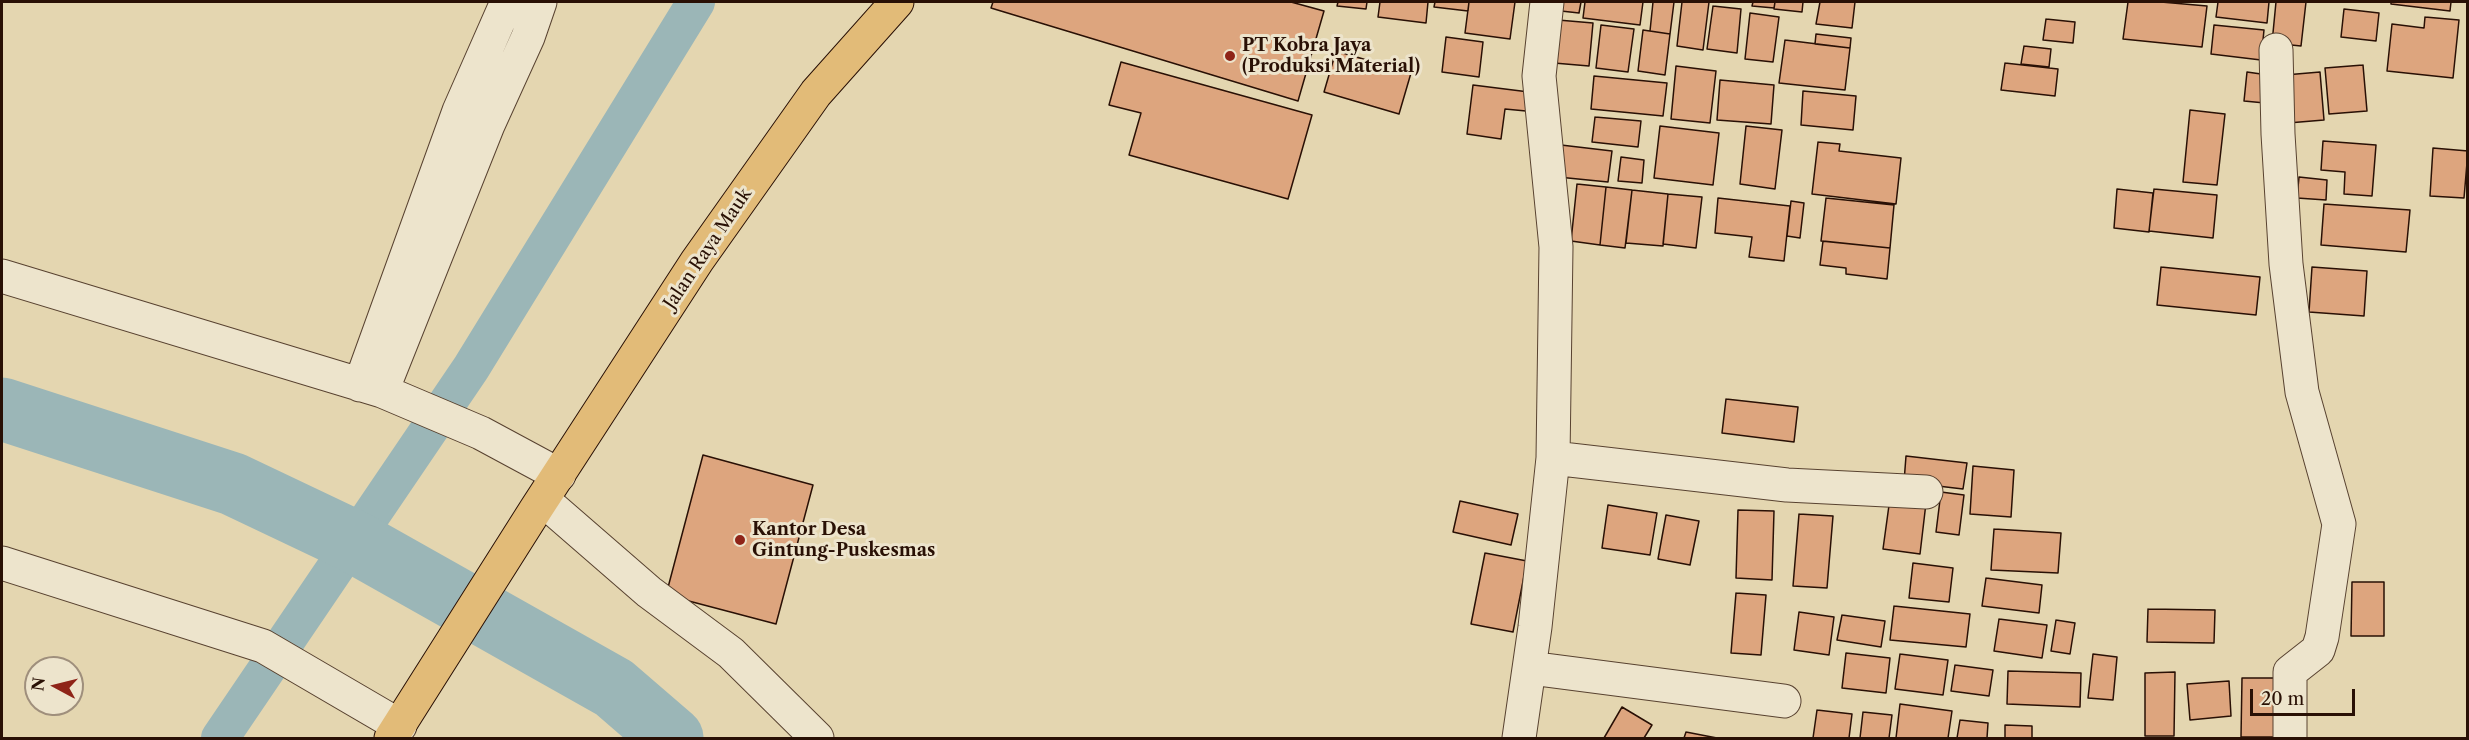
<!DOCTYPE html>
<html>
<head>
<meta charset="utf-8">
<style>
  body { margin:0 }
  #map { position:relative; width:2469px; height:740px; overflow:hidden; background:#e4d6b0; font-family:"Libre Caslon Text",serif }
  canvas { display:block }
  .frame { position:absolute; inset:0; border:3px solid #291005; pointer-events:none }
  .north { position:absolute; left:24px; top:656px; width:60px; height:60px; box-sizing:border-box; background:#ede4cc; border:2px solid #9f8f7c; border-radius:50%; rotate:277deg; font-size:16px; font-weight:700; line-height:24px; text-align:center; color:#291005 }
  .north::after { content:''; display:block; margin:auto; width:21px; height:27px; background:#8f2418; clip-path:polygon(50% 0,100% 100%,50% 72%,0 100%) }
  .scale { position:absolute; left:2250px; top:689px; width:105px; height:27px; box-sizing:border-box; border:3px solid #291005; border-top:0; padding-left:8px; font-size:18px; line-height:21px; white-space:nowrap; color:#291005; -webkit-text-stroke:4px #ede4cc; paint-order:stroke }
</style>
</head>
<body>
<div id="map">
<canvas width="2469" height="740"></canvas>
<div class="frame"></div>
<div class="north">N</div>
<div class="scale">20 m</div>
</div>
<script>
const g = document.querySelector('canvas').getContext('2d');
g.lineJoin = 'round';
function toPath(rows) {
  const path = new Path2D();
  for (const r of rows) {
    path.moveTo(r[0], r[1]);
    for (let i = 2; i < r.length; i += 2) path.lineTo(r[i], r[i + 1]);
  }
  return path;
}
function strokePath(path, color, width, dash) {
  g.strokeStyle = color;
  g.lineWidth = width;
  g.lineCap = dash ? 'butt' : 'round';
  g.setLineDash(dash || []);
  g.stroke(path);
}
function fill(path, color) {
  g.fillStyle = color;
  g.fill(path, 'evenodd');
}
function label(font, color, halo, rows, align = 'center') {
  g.font = font + ' "Libre Caslon Text",serif';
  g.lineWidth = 6;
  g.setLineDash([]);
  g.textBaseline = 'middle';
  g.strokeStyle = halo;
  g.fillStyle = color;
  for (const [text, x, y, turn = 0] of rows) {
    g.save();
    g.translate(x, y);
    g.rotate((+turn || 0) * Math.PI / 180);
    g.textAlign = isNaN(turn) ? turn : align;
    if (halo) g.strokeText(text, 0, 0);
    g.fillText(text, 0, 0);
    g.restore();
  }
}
strokePath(toPath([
  [220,738,471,368,696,2]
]), '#9bb6b7', 38);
strokePath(toPath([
  [2,409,233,484,353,541,614,688,672,738]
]), '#9bb6b7', 63);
const building = toPath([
  [993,2,1291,2,1324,11,1298,101,991,8,993,2],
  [1338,2,1367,2,1366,9,1337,6,1338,2],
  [1380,2,1428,2,1426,23,1378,17,1380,2],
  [1435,2,1469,2,1468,11,1434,7,1435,2],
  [1469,2,1515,2,1510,39,1465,33,1469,2],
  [1562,2,1581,2,1579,13,1561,11,1562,2],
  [1585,2,1643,2,1640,25,1583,18,1585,2],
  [1653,2,1674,2,1670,34,1650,31,1653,2],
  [1682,2,1709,2,1703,50,1677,46,1682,2],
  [1753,2,1775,2,1774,8,1752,6,1753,2],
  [1775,2,1803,2,1802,12,1774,9,1775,2],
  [1820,2,1855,2,1852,28,1816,24,1820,2],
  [2128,2,2161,2,2207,6,2202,47,2123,39,2128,2],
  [2218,2,2269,2,2267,23,2216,17,2218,2],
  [2276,2,2306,2,2301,46,2272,43,2276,2],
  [2391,2,2451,2,2450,11,2391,4,2391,2],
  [1713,6,1741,9,1737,53,1707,49,1713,6],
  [2344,9,2379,13,2376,41,2341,37,2344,9],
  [1750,13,1779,17,1773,62,1745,59,1750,13],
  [2425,17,2459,20,2453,78,2387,71,2392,24,2424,28,2425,17],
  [2046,19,2075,22,2073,43,2043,40,2046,19],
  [1558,20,1593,23,1589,66,1554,63,1558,20],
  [1601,25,1634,29,1628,72,1596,68,1601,25],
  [2214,25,2264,30,2261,60,2211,54,2214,25],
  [1643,30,1670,34,1665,75,1638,71,1643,30],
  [1816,34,1851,38,1850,48,1815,44,1816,34],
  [1446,37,1483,42,1479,77,1442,72,1446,37],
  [1785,40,1850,48,1845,90,1779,83,1785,40],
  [2024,46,2051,49,2049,67,2021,64,2024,46],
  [1336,51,1411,73,1399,114,1324,92,1336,51],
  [1121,62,1312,115,1288,199,1129,155,1141,113,1109,105,1121,62],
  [2005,63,2058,69,2055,96,2001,90,2005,63],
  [2363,65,2367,111,2329,114,2325,68,2363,65],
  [1676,66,1716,71,1710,123,1671,119,1676,66],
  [2247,72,2268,75,2265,103,2244,101,2247,72],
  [2320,72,2324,120,2288,123,2285,75,2320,72],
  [1594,76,1667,83,1663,116,1591,109,1594,76],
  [1720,80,1774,85,1771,124,1717,120,1720,80],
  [1473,85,1529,92,1526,111,1505,109,1501,139,1467,134,1473,85],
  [1803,91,1856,96,1853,130,1801,125,1803,91],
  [2190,110,2225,114,2217,185,2183,182,2190,110],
  [1595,117,1641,121,1638,147,1592,142,1595,117],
  [1660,126,1719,133,1713,185,1654,178,1660,126],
  [1746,126,1782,130,1775,189,1740,184,1746,126],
  [2323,141,2376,145,2372,196,2344,194,2345,172,2321,170,2323,141],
  [1818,142,1840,144,1839,151,1901,158,1896,204,1812,194,1818,142],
  [1561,145,1612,151,1608,182,1558,177,1561,145],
  [2433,148,2468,151,2464,198,2430,196,2433,148],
  [1621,157,1644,160,1642,183,1618,181,1621,157],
  [2299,177,2327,180,2326,200,2297,198,2299,177],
  [1577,184,1606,187,1600,245,1571,241,1577,184],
  [1606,187,1632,190,1625,248,1600,245,1606,187],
  [2117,189,2153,193,2149,232,2114,228,2117,189],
  [2154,189,2217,195,2213,238,2149,231,2154,189],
  [1632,190,1668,194,1663,246,1626,243,1632,190],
  [1668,194,1702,197,1696,248,1663,244,1668,194],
  [1718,198,1790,206,1784,261,1749,257,1752,237,1715,233,1718,198],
  [1826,198,1894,205,1890,248,1821,241,1826,198],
  [1791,201,1804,203,1800,238,1787,236,1791,201],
  [2324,204,2410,210,2406,252,2321,245,2324,204],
  [1823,241,1890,248,1887,279,1846,274,1846,268,1820,265,1823,241],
  [2161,267,2260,277,2256,315,2157,305,2161,267],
  [2312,267,2367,271,2364,316,2309,312,2312,267],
  [1726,399,1798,407,1794,442,1722,433,1726,399],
  [703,455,813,485,776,624,666,595,703,455],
  [1906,456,1967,463,1963,489,1904,482,1906,456],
  [1973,466,2014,470,2011,517,1970,514,1973,466],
  [1941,492,1964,495,1959,535,1936,532,1941,492],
  [1890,498,1926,503,1920,554,1883,549,1890,498],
  [1460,501,1518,514,1511,545,1453,532,1460,501],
  [1608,505,1657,513,1650,555,1602,548,1608,505],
  [1738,510,1774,511,1772,580,1736,578,1738,510],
  [1799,514,1833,516,1827,588,1793,586,1799,514],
  [1666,515,1699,521,1690,565,1658,559,1666,515],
  [1994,529,2061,533,2058,573,1991,570,1994,529],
  [1485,553,1527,561,1513,632,1471,624,1485,553],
  [1913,563,1953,568,1949,602,1909,598,1913,563],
  [1986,578,2042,585,2039,613,1982,606,1986,578],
  [2352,582,2384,582,2384,636,2351,636,2352,582],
  [1736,593,1766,595,1761,655,1731,653,1736,593],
  [1894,606,1970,614,1966,647,1890,640,1894,606],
  [2148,609,2215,610,2214,643,2147,642,2148,609],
  [1799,612,1834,617,1829,655,1794,650,1799,612],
  [1842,615,1885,621,1881,647,1837,640,1842,615],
  [1999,619,2047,625,2042,658,1994,651,1999,619],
  [2056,620,2075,623,2070,654,2051,651,2056,620],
  [1846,653,1890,658,1886,693,1842,688,1846,653],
  [1900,654,1948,660,1943,695,1895,689,1900,654],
  [2093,654,2117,657,2113,700,2088,698,2093,654],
  [1955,665,1993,670,1989,696,1951,691,1955,665],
  [2008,671,2081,673,2080,707,2007,704,2008,671],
  [2175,672,2174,736,2145,736,2145,673,2175,672],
  [2242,678,2278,678,2277,737,2241,737,2242,678],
  [2229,681,2231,716,2190,720,2187,684,2229,681],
  [1900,704,1952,711,1948,738,1896,738,1900,704],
  [1622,707,1652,725,1644,738,1604,738,1622,707],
  [1817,710,1852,714,1849,738,1813,738,1817,710],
  [1863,712,1892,715,1889,738,1860,738,1863,712],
  [1960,720,1988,723,1987,738,1957,738,1960,720],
  [2005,725,2032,726,2032,738,2005,738,2005,725],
  [1686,732,1717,738,1684,738,1686,732]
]);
fill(building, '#dda57e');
strokePath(building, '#291005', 1.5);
const street = toPath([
  [2276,50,2278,134,2286,264,2302,392,2339,524,2322,637,2318,650,2290,672,2290,738],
  [2,276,382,391,481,433,559,475],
  [360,385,459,111,507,2],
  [382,391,488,125,528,37,540,2],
  [1553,458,1787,485,1926,492],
  [543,500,649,592,731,653,817,738],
  [2,563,263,646,400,726],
  [1530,668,1784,701],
  [1519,738,1535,627,1553,458,1556,247,1539,76,1547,2]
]);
const primary = toPath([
  [391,738,536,509,697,261,816,93,897,2]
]);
strokePath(street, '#584230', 35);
strokePath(primary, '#291005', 35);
strokePath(street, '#ede4cc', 33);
strokePath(primary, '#e2bb78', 33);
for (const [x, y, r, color] of [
  [1230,56,6,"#8f2418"],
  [740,540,6,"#8f2418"]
]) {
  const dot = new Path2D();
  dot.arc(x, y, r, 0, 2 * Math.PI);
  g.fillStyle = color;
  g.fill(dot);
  strokePath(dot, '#ede4cc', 2);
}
label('bold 18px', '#291005', '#ede4cc', [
  ["PT Kobra Jaya",1242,46],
  ["(Produksi Material)",1242,67],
  ["Kantor Desa",752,530],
  ["Gintung-Puskesmas",752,551]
], 'left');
label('18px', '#291005', '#ede4cc', [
  ["Jalan Raya Mauk",708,249,-56]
]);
</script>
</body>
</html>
